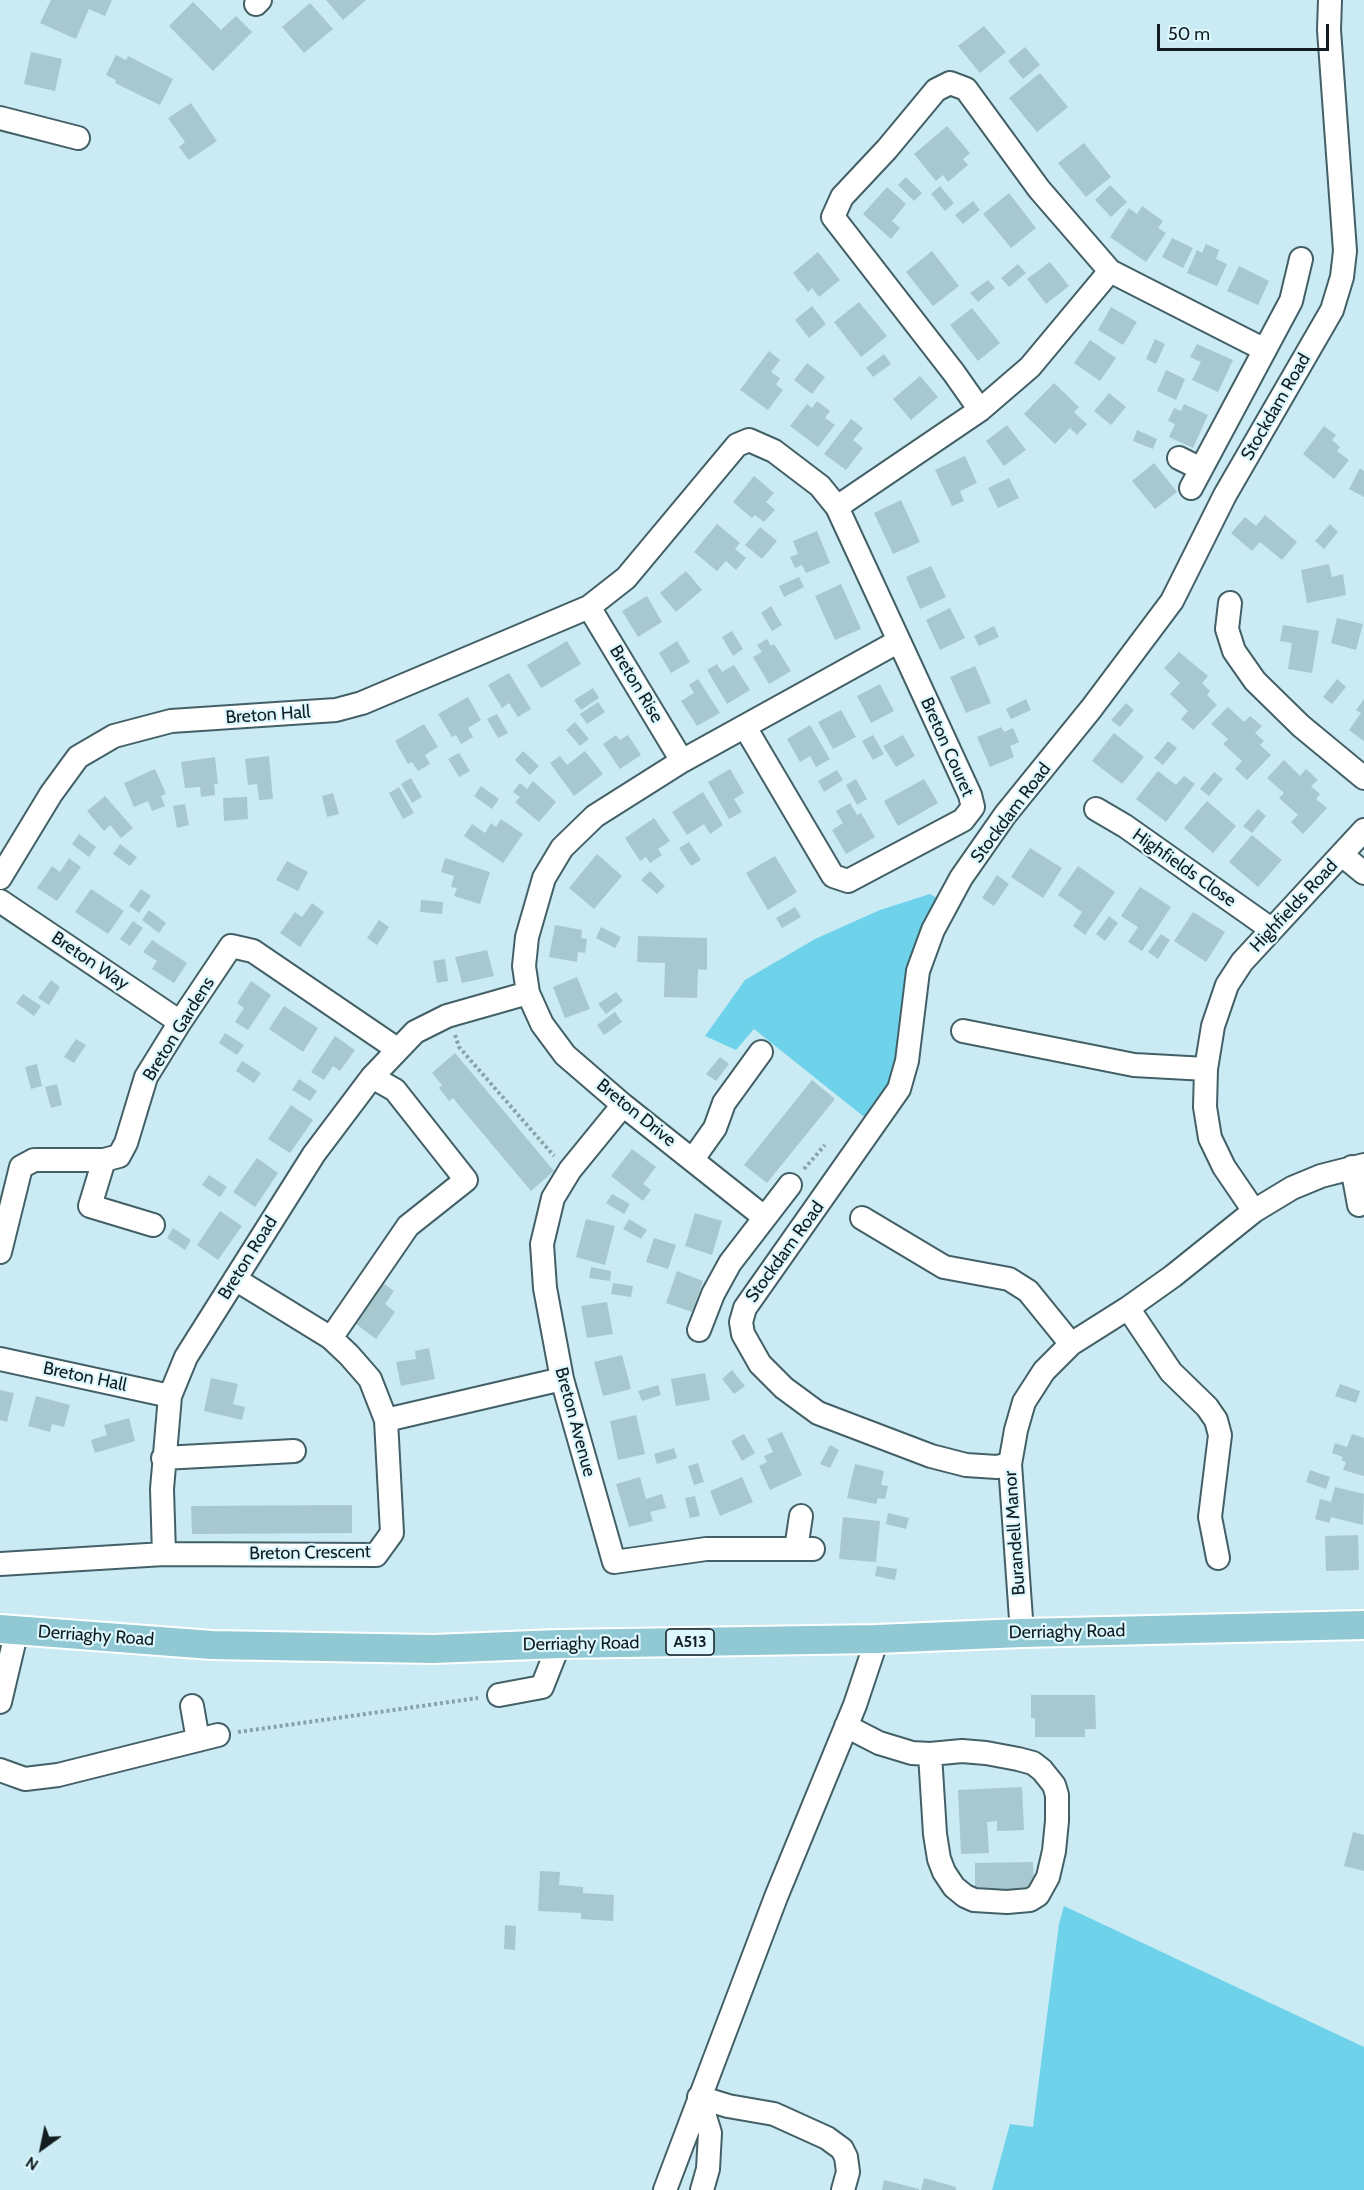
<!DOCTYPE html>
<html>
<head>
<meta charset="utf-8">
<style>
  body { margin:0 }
  #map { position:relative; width:1364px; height:2190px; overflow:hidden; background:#caebf3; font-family:Cabin,sans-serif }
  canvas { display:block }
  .north { position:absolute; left:12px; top:2118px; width:60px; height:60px; -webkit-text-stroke:4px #dcf7fd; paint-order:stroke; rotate:213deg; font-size:16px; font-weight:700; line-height:24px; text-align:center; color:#111d20 }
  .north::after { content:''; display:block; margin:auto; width:21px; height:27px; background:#111d20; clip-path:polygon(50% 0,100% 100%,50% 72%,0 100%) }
  .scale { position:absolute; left:1157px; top:24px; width:172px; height:27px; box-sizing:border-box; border:3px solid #111d20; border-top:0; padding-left:8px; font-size:18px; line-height:21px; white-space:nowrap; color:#111d20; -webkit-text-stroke:4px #dcf7fd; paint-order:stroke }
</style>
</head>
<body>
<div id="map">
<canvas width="1364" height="2190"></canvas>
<div class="north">N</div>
<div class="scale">50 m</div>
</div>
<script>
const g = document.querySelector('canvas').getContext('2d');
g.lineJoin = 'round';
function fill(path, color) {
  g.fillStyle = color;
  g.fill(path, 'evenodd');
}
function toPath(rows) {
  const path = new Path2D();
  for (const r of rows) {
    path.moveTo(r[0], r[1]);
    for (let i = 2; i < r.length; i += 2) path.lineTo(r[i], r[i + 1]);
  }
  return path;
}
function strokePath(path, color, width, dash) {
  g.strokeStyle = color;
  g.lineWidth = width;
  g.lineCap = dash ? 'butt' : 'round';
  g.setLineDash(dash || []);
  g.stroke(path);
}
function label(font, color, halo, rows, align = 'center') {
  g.font = font + ' Cabin,sans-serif';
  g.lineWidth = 4.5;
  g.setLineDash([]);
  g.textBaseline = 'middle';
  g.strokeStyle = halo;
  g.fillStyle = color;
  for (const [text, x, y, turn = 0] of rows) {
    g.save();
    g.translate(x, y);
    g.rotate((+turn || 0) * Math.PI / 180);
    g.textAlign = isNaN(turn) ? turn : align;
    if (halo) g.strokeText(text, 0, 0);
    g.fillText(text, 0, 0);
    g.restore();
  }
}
fill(toPath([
  [930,894,943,901,915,956,901,1005,894,1069,880,1106,868,1120,754,1029,736,1050,705,1036,745,980,815,939,880,910],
  [1064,1906,1364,2047,1364,2190,992,2190,1010,2124,1033,2127,1049,2000,1059,1924]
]), '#6ed2ea');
fill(toPath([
  [51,0,112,0,105,16,89,9,76,39,40,23],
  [326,0,366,0,343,20],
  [193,2,221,30,236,16,252,32,213,71,169,26],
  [310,3,333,29,304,53,282,27],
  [984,26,1006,52,980,73,958,46],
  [1025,47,1040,65,1023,79,1008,61],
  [31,52,62,59,55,91,24,84],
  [116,55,126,60,128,56,173,79,160,105,115,83,116,80,106,75],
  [1040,73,1068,107,1037,132,1009,98],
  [191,103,217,141,189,160,179,147,185,142,168,118],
  [947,126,970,153,963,159,968,165,948,182,943,175,936,181,914,154],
  [1084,143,1111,177,1086,197,1058,163],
  [906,177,922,193,914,201,898,185],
  [1110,185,1127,202,1111,217,1095,200],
  [940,186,954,203,945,211,931,194],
  [887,187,906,204,892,221,900,228,891,239,863,214],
  [1009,193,1036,228,1011,248,983,214],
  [973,201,980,210,963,224,955,215],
  [1142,206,1163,221,1158,228,1166,233,1146,262,1110,237,1129,208,1137,214],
  [1172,238,1193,248,1183,268,1162,257],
  [1206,244,1219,250,1216,259,1227,264,1217,286,1187,273,1197,250,1202,253],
  [932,251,959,286,933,306,906,272],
  [818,252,840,280,819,297,812,288,808,292,793,273],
  [1050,262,1069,286,1046,304,1027,279],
  [1018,264,1026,273,1009,287,1001,278],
  [1239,266,1269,281,1258,305,1227,291],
  [988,280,995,288,978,302,970,293],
  [859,302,887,336,861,357,834,322],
  [812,306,826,324,809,338,795,320],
  [1111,307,1137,322,1123,345,1098,330],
  [972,308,1000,343,978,361,950,325],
  [1155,339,1165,344,1156,364,1146,359],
  [1090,340,1116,358,1100,381,1074,363],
  [1197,344,1233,360,1218,392,1192,380,1201,362,1190,357],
  [769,351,780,360,771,372,780,378,776,385,783,390,768,410,740,390],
  [884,354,891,364,873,377,866,368],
  [807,363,825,377,812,394,794,380],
  [1166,370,1185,379,1176,400,1157,391],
  [920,376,938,397,911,420,893,399],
  [1054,383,1079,407,1074,412,1087,424,1077,435,1070,428,1055,444,1024,414],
  [1109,393,1126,407,1111,425,1094,411],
  [817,401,830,411,825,418,835,425,818,447,790,426,807,404,812,408],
  [1184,404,1208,415,1193,448,1169,437,1175,424,1168,421,1174,408,1181,411],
  [851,419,863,428,853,440,863,448,846,470,824,454],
  [1007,425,1026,450,1004,466,986,441],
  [1324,426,1336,435,1332,440,1340,447,1337,451,1349,460,1334,479,1303,454],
  [1137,430,1157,439,1153,449,1133,441],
  [965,456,977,483,960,491,964,501,952,506,935,470],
  [1154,463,1177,492,1155,509,1132,481],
  [1360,468,1364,471,1364,497,1349,489],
  [754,476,774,493,766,502,775,510,764,522,755,515,752,518,733,502],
  [1009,478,1019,498,998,508,988,488],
  [901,500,920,542,893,554,874,513],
  [1265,515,1297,542,1282,560,1260,542,1252,551,1231,533,1245,517,1256,526],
  [717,524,740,543,735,549,746,558,736,570,726,561,717,571,694,552],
  [1330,524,1338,532,1324,549,1315,541],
  [760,527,777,541,762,559,745,545],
  [817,531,830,563,806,573,802,565,795,568,790,557,798,554,793,541],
  [1329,564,1332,577,1343,574,1346,595,1307,603,1301,570],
  [931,566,946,597,920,609,906,577],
  [686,571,702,590,676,612,660,593],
  [799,577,804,587,784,597,779,586],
  [841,584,861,629,835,640,815,596],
  [647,596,662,622,638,637,622,611],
  [771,606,782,625,772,631,761,613],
  [950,608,965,638,940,650,926,620],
  [1337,618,1363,624,1356,650,1331,643],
  [1283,625,1319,631,1312,673,1288,669,1292,643,1280,641],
  [994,626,999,637,979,646,974,636],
  [732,631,743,649,733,656,722,637],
  [767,639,771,646,774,644,791,671,769,684,753,657,762,652,757,645],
  [567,641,581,664,541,688,527,665],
  [677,641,690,662,671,673,659,653],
  [1179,652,1208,676,1202,683,1210,691,1207,695,1217,705,1193,730,1181,719,1188,711,1170,694,1180,683,1164,668],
  [717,664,722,672,734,665,750,690,727,704,707,670],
  [975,666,991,703,966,713,950,677],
  [509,673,531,709,518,717,509,703,502,708,488,685],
  [698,679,720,713,697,726,681,701,694,693,689,685],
  [1337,679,1346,687,1332,704,1323,697],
  [880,684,894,711,871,723,857,696],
  [593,688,599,698,581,710,574,700],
  [468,697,481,720,468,728,473,737,461,744,456,735,452,737,438,714],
  [1026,699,1031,710,1011,719,1006,709],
  [1364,699,1364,741,1349,730,1361,713,1356,710],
  [598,702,605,712,587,724,580,714],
  [1126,703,1134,710,1120,727,1111,720],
  [1228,707,1244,722,1250,716,1262,726,1255,733,1264,741,1260,745,1271,755,1247,780,1235,769,1242,761,1223,744,1228,739,1211,724],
  [841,710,856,737,833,749,818,722],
  [497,714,508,733,498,738,487,719],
  [575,722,589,739,580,746,566,730],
  [424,724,438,747,425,755,430,764,418,771,412,762,408,764,395,741],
  [810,725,830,759,816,767,810,756,800,762,787,739],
  [1001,727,1004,732,1013,728,1019,742,1010,746,1014,757,990,767,977,737],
  [1114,733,1144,757,1122,784,1092,761],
  [616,735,620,740,628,735,641,755,620,769,603,744],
  [873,735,884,754,873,760,862,741],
  [903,735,915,756,896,767,883,746],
  [1168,741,1177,748,1163,765,1154,758],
  [523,751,539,766,530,775,515,760],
  [585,751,603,774,574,796,550,763,560,756,567,765],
  [459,753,470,771,459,777,448,759],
  [269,756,273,799,259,800,257,784,248,785,245,759],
  [215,757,218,784,214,784,215,795,201,797,200,787,185,788,181,762],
  [1284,760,1300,776,1306,769,1318,780,1311,786,1320,794,1316,799,1327,808,1303,834,1291,822,1298,815,1279,798,1284,793,1267,778],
  [155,769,166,794,161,796,165,806,152,811,148,801,134,807,124,783],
  [730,769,744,793,734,799,742,812,729,819,708,782],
  [837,770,843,780,824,792,818,781],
  [1158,771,1176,785,1184,776,1195,784,1166,822,1136,799],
  [1214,772,1223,779,1209,796,1200,789],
  [411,778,422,797,412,803,401,784],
  [856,779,867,799,857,805,846,785],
  [924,779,938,803,898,826,884,801],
  [533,781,556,802,539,822,515,802,520,797,513,792,520,783,527,789],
  [481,786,499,799,492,809,474,796],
  [399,787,414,813,403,819,389,793],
  [703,792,723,825,710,834,704,824,687,835,672,812],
  [333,793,339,814,327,817,322,796],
  [105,796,133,828,121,838,110,825,104,831,87,811],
  [247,797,248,819,224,821,223,798],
  [1207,801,1236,826,1213,853,1184,828],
  [850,803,857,815,861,813,875,837,846,854,832,830,843,823,836,811],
  [185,804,189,825,177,828,173,806],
  [1258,809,1266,816,1252,833,1243,826],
  [654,818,670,841,658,849,662,855,650,863,646,857,640,861,625,838],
  [501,819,523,834,503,863,464,836,472,824,485,833,491,823,496,827],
  [79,834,96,847,89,857,72,844],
  [1252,835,1282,860,1258,887,1229,862],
  [689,842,701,860,691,866,679,848],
  [120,844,137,857,130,866,113,854],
  [1030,848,1062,868,1043,898,1011,877],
  [597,854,622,876,594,909,569,888],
  [775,856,797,892,768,910,746,873],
  [69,858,81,867,57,901,37,888,52,866,60,872],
  [445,858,490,872,480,904,454,896,457,888,451,887,454,876,441,872],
  [287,861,308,872,298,891,276,880],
  [1078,866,1115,892,1085,935,1073,926,1082,912,1058,895],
  [650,871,665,886,657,894,641,880],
  [997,875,1009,884,994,906,982,898],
  [1140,887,1171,907,1142,951,1128,942,1138,927,1121,916],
  [91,889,124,911,108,934,75,912],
  [141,889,151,896,139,913,129,906],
  [421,900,443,902,442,914,420,912],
  [312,903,324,912,300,947,280,933,295,912,302,917],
  [795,907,801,917,782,928,776,918],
  [149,910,166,923,159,933,142,920],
  [1193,912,1225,932,1206,962,1174,941],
  [1109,916,1118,923,1105,941,1096,934],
  [379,920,389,927,377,945,367,938],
  [133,921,143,928,130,946,120,939],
  [555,925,582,930,581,938,587,939,585,953,578,952,577,962,549,957],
  [601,927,621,937,615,948,596,938],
  [1161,934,1170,940,1158,959,1148,952],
  [638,936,707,938,707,970,698,969,697,998,664,997,665,963,637,962],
  [152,940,187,963,174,983,152,969,157,961,143,952],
  [487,950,494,976,462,983,455,957],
  [445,959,448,981,437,983,433,961],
  [577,977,590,1009,565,1018,553,987],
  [51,980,60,987,49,1005,38,998],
  [251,981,271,995,248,1030,235,1022,244,1008,237,1003],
  [616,992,623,1001,606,1014,598,1004],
  [23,994,41,1006,34,1016,16,1003],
  [284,1006,318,1028,303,1052,269,1029],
  [615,1012,622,1022,604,1035,597,1025],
  [225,1033,244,1045,237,1055,219,1043],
  [335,1036,355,1050,340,1071,333,1066,324,1080,311,1072],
  [76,1039,86,1045,74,1063,64,1057],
  [455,1053,554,1171,531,1191,453,1098,449,1101,439,1088,442,1085,432,1073],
  [720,1057,729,1064,716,1081,706,1074],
  [242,1061,261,1073,254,1083,236,1071],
  [37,1064,42,1086,31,1089,25,1067],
  [299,1079,317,1091,310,1101,292,1090],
  [812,1080,835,1099,767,1183,744,1165],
  [57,1084,62,1105,51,1108,45,1087],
  [291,1105,313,1120,290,1153,268,1139],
  [632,1149,656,1167,643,1184,651,1190,643,1201,611,1176],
  [257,1158,278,1173,255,1207,233,1192],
  [209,1175,227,1187,220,1197,202,1185],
  [612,1194,630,1204,624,1214,606,1203],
  [220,1211,242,1226,218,1260,197,1245],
  [695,1213,722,1221,712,1255,685,1246],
  [586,1219,615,1226,605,1265,576,1257],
  [629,1219,647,1230,641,1239,623,1229],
  [173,1228,191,1240,185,1250,167,1238],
  [654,1238,676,1245,668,1269,646,1262],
  [591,1267,611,1271,610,1281,589,1278],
  [677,1271,703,1281,692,1312,666,1303],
  [380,1281,394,1291,385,1304,395,1312,376,1339,352,1321],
  [613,1283,633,1286,631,1297,611,1294],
  [607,1302,613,1334,587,1338,581,1306],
  [429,1348,435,1379,401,1386,396,1362,416,1359,415,1351],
  [622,1355,631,1389,603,1396,594,1362],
  [732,1370,745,1386,734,1394,722,1379],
  [705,1373,710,1400,676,1406,671,1379],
  [211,1378,238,1384,233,1404,245,1407,242,1420,204,1411],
  [1340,1384,1360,1391,1356,1403,1335,1396],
  [658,1385,661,1395,642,1401,638,1391],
  [0,1390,14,1393,7,1422,0,1420],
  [36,1396,70,1405,64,1427,52,1424,50,1432,28,1426],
  [636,1415,645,1454,618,1460,610,1421],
  [129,1418,135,1441,95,1453,91,1440,107,1435,104,1425],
  [782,1432,802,1475,770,1490,759,1466,767,1462,764,1456,773,1452,767,1439],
  [744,1434,755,1453,742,1461,731,1441],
  [1352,1434,1364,1438,1364,1476,1343,1470,1346,1462,1341,1460,1343,1457,1332,1453,1335,1443,1347,1447],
  [830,1445,839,1450,830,1468,820,1464],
  [674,1448,677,1458,657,1464,654,1454],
  [698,1463,704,1482,694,1485,688,1466],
  [855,1464,884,1471,881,1485,888,1486,885,1499,878,1498,876,1504,847,1498],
  [1310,1470,1330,1477,1326,1489,1306,1482],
  [640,1477,646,1499,662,1494,666,1508,650,1512,653,1521,629,1527,616,1484],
  [742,1477,753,1502,720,1516,710,1491],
  [1335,1487,1364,1494,1363,1525,1331,1517,1329,1523,1315,1519,1320,1499,1331,1502],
  [695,1496,700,1516,690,1518,685,1498],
  [352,1505,352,1533,192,1534,191,1506],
  [888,1513,909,1518,906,1529,886,1524],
  [843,1517,880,1521,876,1562,839,1559],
  [1358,1535,1359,1570,1326,1571,1325,1536],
  [877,1566,897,1569,895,1580,875,1576],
  [1031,1695,1095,1695,1096,1729,1085,1729,1085,1737,1035,1737,1035,1718,1031,1718],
  [1022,1787,1024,1830,997,1831,997,1821,987,1822,989,1853,961,1854,958,1790],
  [1353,1832,1364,1835,1364,1871,1344,1866],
  [1033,1862,1034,1889,975,1890,975,1863],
  [540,1871,560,1872,559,1885,583,1887,583,1893,614,1895,613,1921,581,1919,581,1913,538,1911],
  [505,1925,516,1926,515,1950,504,1949],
  [924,2178,956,2187,956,2190,921,2190],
  [884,2180,919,2189,919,2190,882,2190]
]), '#a8c8d0');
const minor = toPath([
  [256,4,260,0],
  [0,118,78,138],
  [980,410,954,373,833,217,842,197,887,149,936,90,950,83,966,89,1039,189,1110,271,1265,350],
  [1179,458,1201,469],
  [1191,488,1291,301,1301,259],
  [837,507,980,410,1030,367,1110,271],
  [1230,603,1227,629,1234,651,1255,681,1301,726,1364,778],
  [589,607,682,761],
  [745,727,833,876,848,881,963,820,973,807,970,795,899,641,682,761,595,816,562,848,544,878,527,937,524,966,528,993,542,1024,565,1055,623,1105,764,1217],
  [1096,809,1125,826,1271,929],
  [1342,855,1364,873],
  [0,878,51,794,78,757,114,736,171,721,336,710,362,703,589,607,626,578,737,445,749,440,774,451,820,486,837,507,899,641],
  [0,901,180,1022],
  [963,1031,1134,1065,1206,1069],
  [623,1105,570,1170,553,1198,542,1244,545,1288,562,1379,614,1562,706,1549,813,1549],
  [693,1159,715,1128,724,1103,761,1052],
  [104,1160,90,1206,153,1225],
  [1352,1167,1359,1205],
  [1254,1211,1224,1167,1210,1138,1205,1107,1206,1069,1213,1026,1227,985,1242,962,1364,830],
  [862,1218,944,1267,1009,1279,1028,1291,1071,1344],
  [0,1252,21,1167,34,1160,104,1160,119,1156,126,1143,146,1077,180,1022,231,946,253,951,397,1049],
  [1128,1308,1171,1372,1207,1407,1216,1420,1220,1435,1210,1517,1218,1558],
  [699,1330,713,1294,730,1263,790,1185],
  [331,1338,408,1226,466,1180,395,1090,372,1077],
  [0,1359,170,1396],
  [386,1420,562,1379],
  [163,1458,294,1451],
  [1010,1464,997,1467,966,1465,931,1456,818,1413,784,1388,760,1364,743,1334,741,1322,745,1308,899,1089,907,1061,918,971,933,930,961,878,1005,815,1091,709,1172,601,1225,495,1332,310,1342,277,1345,251,1329,30,1330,0],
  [796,1549,801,1516],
  [164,1554,162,1489,170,1396,186,1357,314,1154,372,1077,415,1032,447,1016,528,993],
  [0,1564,164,1554,376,1555,392,1533,386,1420,370,1379,349,1355,331,1338,235,1279],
  [1022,1633,1010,1464,1016,1430,1024,1402,1044,1371,1071,1344,1128,1308,1173,1276,1254,1211,1292,1188,1321,1176,1364,1165],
  [499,1695,542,1687,559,1644],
  [0,1702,17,1630],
  [192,1706,198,1740],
  [846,1726,879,1743,912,1753,930,1754,962,1751,986,1753,1018,1759,1033,1763,1042,1770,1054,1785,1057,1795,1057,1821,1054,1851,1048,1877,1038,1895,1030,1900,1007,1902,974,1900,965,1896,954,1887,944,1872,939,1859,935,1834,930,1754],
  [0,1770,25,1779,58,1775,218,1735],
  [699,2097,728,2106,774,2114,827,2138,842,2149,846,2157,848,2172,843,2190],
  [699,2097,710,2133,708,2169,702,2190],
  [665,2190,776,1897,855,1705,877,1639]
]);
const major = toPath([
  [0,1629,212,1645,433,1649,559,1644,877,1639,1022,1633,1364,1625]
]);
strokePath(minor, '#436067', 26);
strokePath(major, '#fff', 32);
strokePath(toPath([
  [455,1035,459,1047,554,1156],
  [804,1169,825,1145],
  [238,1732,478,1698]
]), '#88a2a8', 4, [3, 3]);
strokePath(minor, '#fff', 22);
strokePath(major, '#90c8d4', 28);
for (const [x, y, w] of [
  [690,1642,48]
]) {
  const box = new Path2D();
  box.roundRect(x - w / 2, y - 13, w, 26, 4.5);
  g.fillStyle = '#dcf7fd';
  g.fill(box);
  strokePath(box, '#111d20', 1.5);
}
label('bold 16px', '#111d20', null, [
  ["A513",690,1642]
]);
label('18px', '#111d20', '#dcf7fd', [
  ["Stockdam Road",1276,407,-60],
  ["Breton Rise",636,684,59],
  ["Breton Hall",268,715,-4],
  ["Breton Couret",947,747,66],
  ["Stockdam Road",1011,813,-53],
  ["Highfields Close",1184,868,35],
  ["Highfields Road",1294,906,-47],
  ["Breton Way",90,961,34],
  ["Breton Gardens",179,1029,-58],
  ["Breton Drive",636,1113,39],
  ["Stockdam Road",785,1252,-54],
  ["Breton Road",248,1258,-58],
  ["Breton Hall",85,1377,12],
  ["Breton Avenue",575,1422,75],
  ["Burandell Manor",1015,1533,-94],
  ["Breton Crescent",310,1553,-1],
  ["Derriaghy Road",1067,1632,-1],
  ["Derriaghy Road",96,1636,4],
  ["Derriaghy Road",581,1644,-1]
]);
</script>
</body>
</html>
